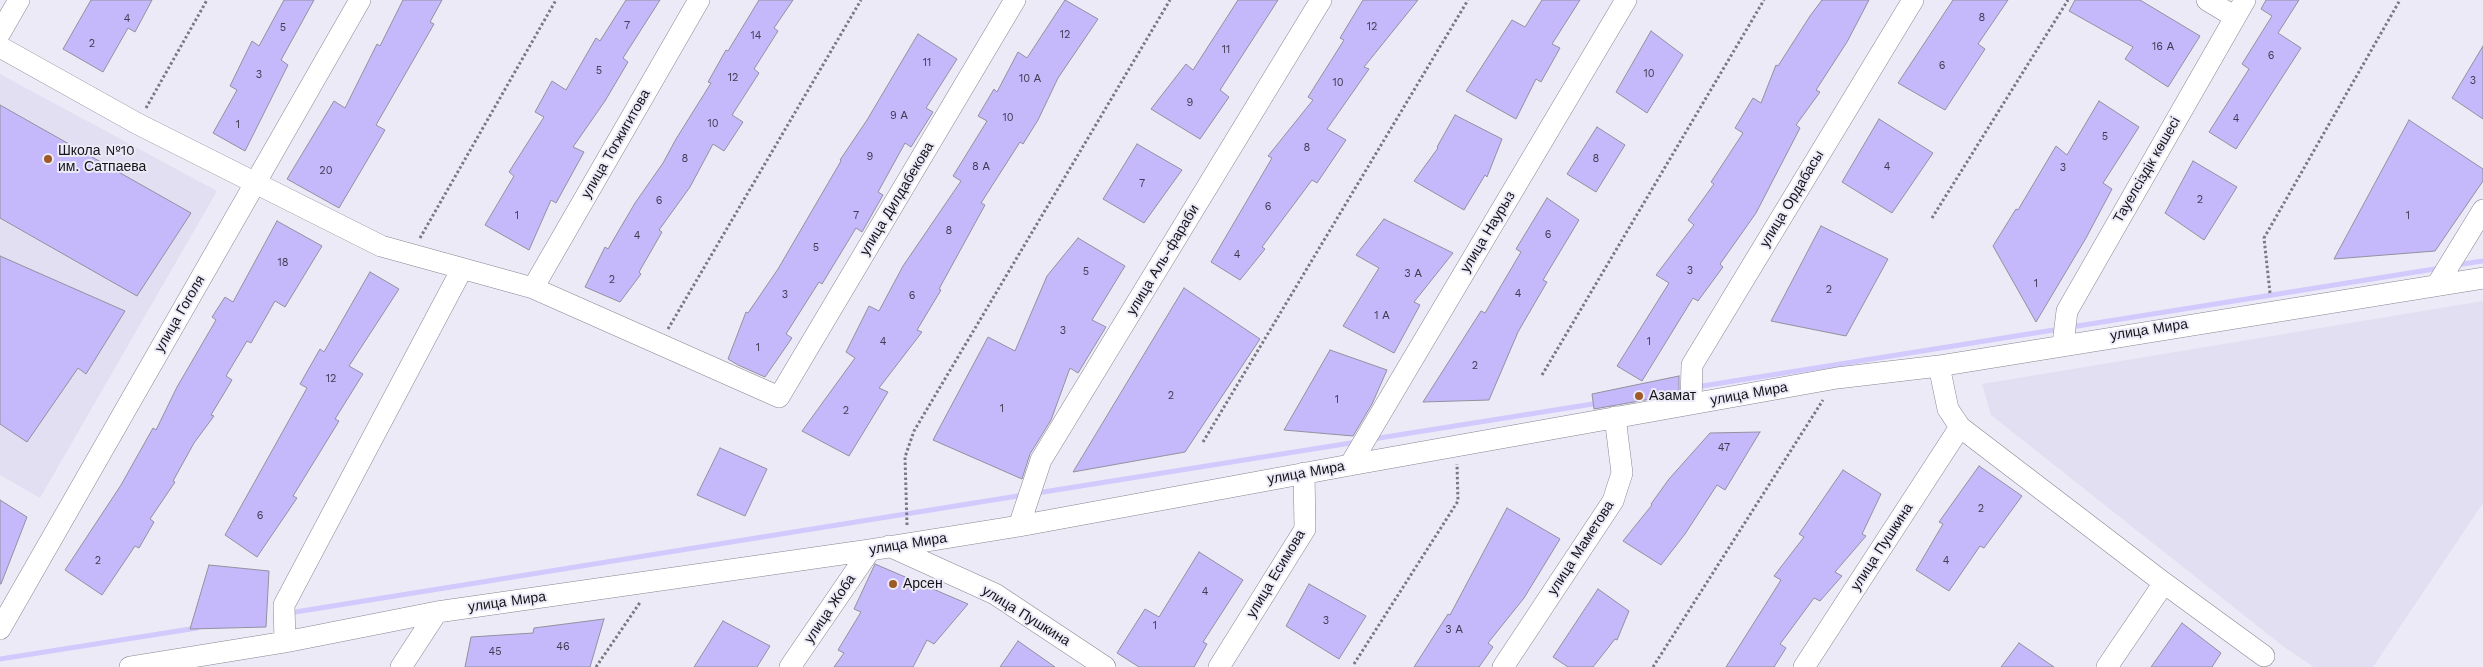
<!DOCTYPE html>
<html>
<head>
<meta charset="utf-8">
<style>
  body { margin:0 }
  canvas { display:block; background:#eceaf7 }
</style>
</head>
<body>
<canvas width="2483" height="667"></canvas>
<script>
const g = document.querySelector('canvas').getContext('2d');
g.lineJoin = 'round';
function fill(path, color) {
  g.fillStyle = color;
  g.fill(path, 'evenodd');
}
function toPath(rows) {
  const path = new Path2D();
  for (const r of rows) {
    path.moveTo(r[0], r[1]);
    for (let i = 2; i < r.length; i += 2) path.lineTo(r[i], r[i + 1]);
  }
  return path;
}
function strokePath(path, color, width, dash) {
  g.strokeStyle = color;
  g.lineWidth = width;
  g.lineCap = dash ? 'butt' : 'round';
  g.setLineDash(dash || []);
  g.stroke(path);
}
function label(font, color, halo, rows, align = 'center') {
  g.font = font + ' "Work Sans",sans-serif';
  g.lineWidth = 4;
  g.setLineDash([]);
  g.textBaseline = 'middle';
  g.strokeStyle = halo;
  g.fillStyle = color;
  for (const [text, x, y, turn = 0] of rows) {
    g.save();
    g.translate(x, y);
    g.rotate((+turn || 0) * Math.PI / 180);
    g.textAlign = isNaN(turn) ? turn : align;
    if (halo) g.strokeText(text, 0, 0);
    g.fillText(text, 0, 0);
    g.restore();
  }
}
fill(toPath([
  [0,74,217,191,40,498,0,475],
  [2483,301,2483,503,2373,667,2314,667,2284,647,1991,415,1982,384]
]), '#e2dff3');
strokePath(toPath([
  [2456,265,2483,261],
  [2071,327,2441,268],
  [1696,387,2060,329],
  [1373,439,1599,403],
  [1037,493,1357,442],
  [289,613,1024,495],
  [0,659,197,628]
]), '#d2cafd', 5);
const building = toPath([
  [91,0,152,0,135,32,128,28,103,72,63,49,91,0],
  [284,0,314,0,281,60,288,65,245,151,213,133,237,90,230,86,252,41,259,46,284,0],
  [403,0,442,0,430,22,434,24,376,125,385,130,339,208,287,179,334,101,345,108,377,44,380,46,403,0],
  [626,0,660,0,623,58,628,62,605,101,573,147,584,152,556,203,551,200,529,250,485,225,514,176,509,172,544,117,535,112,552,81,566,90,596,38,600,41,626,0],
  [759,0,793,0,774,28,778,31,754,69,759,73,732,115,743,122,724,151,713,144,690,187,659,230,662,232,639,272,641,274,620,302,585,287,605,247,608,249,635,203,663,163,676,139,711,83,708,82,726,50,728,51,759,0],
  [1065,0,1098,19,1058,78,1038,120,1023,144,1020,142,981,203,985,205,939,289,941,290,917,330,922,332,879,388,888,392,849,456,802,431,855,358,846,352,869,306,879,311,903,266,961,181,953,176,987,121,978,116,994,89,997,92,1018,52,1027,58,1065,0],
  [1238,0,1278,0,1220,90,1229,97,1200,139,1151,109,1186,64,1193,70,1238,0],
  [1363,0,1418,0,1364,67,1369,69,1327,129,1346,140,1317,183,1312,180,1262,247,1265,249,1240,280,1211,262,1272,158,1268,156,1313,100,1308,97,1344,40,1340,38,1363,0],
  [1542,0,1580,0,1552,44,1560,48,1541,82,1536,79,1516,119,1466,91,1512,20,1525,27,1542,0],
  [1822,0,1869,0,1847,42,1816,90,1820,92,1796,125,1800,128,1756,213,1720,264,1723,267,1698,301,1693,298,1642,381,1617,366,1669,283,1656,275,1694,225,1688,220,1714,184,1711,182,1743,133,1735,128,1753,98,1761,103,1776,65,1778,66,1810,16,1822,0],
  [1953,0,2008,0,1978,44,1985,49,1945,110,1898,83,1953,0],
  [2075,0,2140,0,2200,36,2168,87,2125,59,2133,47,2069,11,2075,0],
  [2266,0,2299,0,2278,33,2301,48,2236,149,2209,132,2249,69,2242,64,2272,16,2261,9,2266,0],
  [1651,31,1683,55,1647,113,1616,92,1651,31],
  [918,34,957,59,926,108,933,112,911,147,905,143,878,192,883,195,862,232,856,228,822,284,819,282,786,334,792,338,765,377,738,365,728,359,746,312,748,313,778,269,841,161,840,160,867,120,918,34],
  [2483,46,2483,119,2452,98,2483,46],
  [2099,101,2139,127,2103,183,2112,189,2086,238,2036,322,1993,246,2016,209,2018,210,2056,146,2067,155,2099,101],
  [0,105,191,213,137,296,0,218,0,105],
  [1455,115,1502,139,1487,177,1485,175,1464,210,1414,181,1438,148,1437,147,1455,115],
  [1879,119,1933,153,1892,213,1842,182,1879,119],
  [2409,120,2483,169,2483,181,2435,251,2334,259,2409,120],
  [1597,127,1625,145,1596,192,1567,174,1597,127],
  [1137,144,1182,170,1144,223,1103,199,1137,144],
  [2193,161,2237,187,2204,240,2165,213,2193,161],
  [1547,198,1579,220,1543,280,1547,282,1518,332,1489,400,1423,402,1481,311,1485,313,1521,252,1516,249,1547,198],
  [1384,219,1453,253,1414,302,1420,305,1394,353,1343,326,1379,268,1356,255,1384,219],
  [277,221,322,246,285,307,275,301,251,343,247,341,226,376,232,380,211,415,214,416,194,443,173,481,175,482,150,519,154,522,139,548,135,546,102,595,65,570,121,485,153,428,156,430,177,387,216,320,212,317,225,297,233,302,277,221],
  [1821,226,1888,259,1846,336,1771,321,1821,226],
  [1078,238,1125,266,1092,320,1106,327,1078,373,1070,368,1051,420,1030,454,1022,479,933,440,988,337,1015,351,1047,276,1078,238],
  [0,256,125,311,86,374,78,368,27,442,0,424,0,256],
  [370,272,399,289,349,366,363,374,335,419,339,421,293,496,297,498,257,557,225,535,307,388,300,384,320,349,324,352,370,272],
  [1184,288,1260,339,1185,452,1073,472,1184,288],
  [1330,350,1387,370,1372,404,1353,436,1284,430,1330,350],
  [1679,376,1679,394,1594,409,1592,394,1679,376],
  [1760,432,1725,490,1717,485,1685,534,1661,565,1623,541,1652,505,1651,504,1669,479,1710,433,1760,432],
  [720,448,767,469,745,516,697,495,720,448],
  [1979,466,2022,496,1984,548,1980,546,1949,591,1916,570,1943,524,1939,522,1979,466],
  [1843,470,1881,494,1862,534,1866,536,1835,572,1842,576,1820,601,1814,598,1780,644,1786,648,1774,667,1726,667,1781,580,1774,576,1804,537,1799,534,1843,470],
  [0,500,27,517,1,584,0,584,0,500],
  [1507,508,1560,539,1524,598,1488,643,1493,647,1479,667,1414,667,1448,614,1450,615,1507,508],
  [1199,552,1243,580,1203,642,1207,644,1194,667,1139,667,1117,653,1145,609,1159,617,1199,552],
  [875,564,968,604,934,644,927,640,913,667,834,667,844,653,838,650,861,612,854,609,875,564],
  [209,565,269,571,266,627,190,629,209,565],
  [1309,584,1366,616,1339,659,1286,626,1309,584],
  [1598,589,1629,611,1617,640,1615,639,1593,667,1568,667,1553,657,1598,589],
  [604,619,590,667,465,667,471,637,533,633,534,628,604,619],
  [723,621,770,646,757,667,694,667,723,621],
  [2182,623,2221,653,2212,667,2151,667,2182,623],
  [1018,641,1055,667,1000,667,1018,641],
  [2019,643,2054,667,2001,667,2019,643]
]);
fill(building, '#c5b9fc');
strokePath(building, '#92919d', 1);
const minor = toPath([
  [2207,0,2235,17],
  [0,33,19,0],
  [0,47,138,124,381,246,533,288,779,397,1015,0],
  [2437,285,2483,210],
  [533,288,699,0],
  [2063,344,2067,311,2245,0],
  [1939,366,1948,409,1960,427,2164,583,2264,656],
  [1691,404,1692,365,1913,0],
  [1350,465,1626,0],
  [1019,526,1041,460,1321,0],
  [889,546,995,594,1105,667],
  [0,629,360,0],
  [285,642,284,605,462,269],
  [130,667,285,642,437,612,870,550,1019,526,1350,465,1837,378,1939,366,2483,278],
  [401,667,437,612],
  [790,667,870,550],
  [1219,667,1305,529,1304,473],
  [1503,667,1613,501,1622,473,1615,417],
  [1804,667,1960,427],
  [2107,667,2164,583]
]);
strokePath(minor, '#878692', 22);
strokePath(toPath([
  [146,108,207,0],
  [1932,218,2068,0],
  [420,238,556,0],
  [2270,293,2264,238,2400,0],
  [668,329,861,0],
  [1542,375,1764,0],
  [1203,442,1468,0],
  [907,525,905,457,914,431,1170,0],
  [1354,664,1458,501,1457,464],
  [596,667,641,601],
  [1653,667,1823,400]
]), '#7a7981', 3, [2.5, 2.5]);
strokePath(minor, '#fff', 21);
for (const [x, y, r, color] of [
  [48,159,5,"#9d5b28"],
  [1639,396,5,"#9d5b28"],
  [893,584,5,"#9d5b28"]
]) {
  const dot = new Path2D();
  dot.arc(x, y, r, 0, 2 * Math.PI);
  g.fillStyle = color;
  g.fill(dot);
  strokePath(dot, '#eceaf7', 2);
}
label('11px', '#403c51', null, [
  ["8",1982,18],
  ["4",127,19],
  ["7",627,26],
  ["12",1372,27],
  ["5",283,28],
  ["12",1065,35],
  ["14",756,36],
  ["2",92,44],
  ["16 А",2163,47],
  ["11",1226,50],
  ["6",2271,56],
  ["11",927,63],
  ["6",1942,66],
  ["5",599,71],
  ["10",1649,74],
  ["3",259,75],
  ["12",733,78],
  ["10 А",1030,79],
  ["3",2473,81],
  ["10",1338,83],
  ["9",1190,103],
  ["9 А",899,116],
  ["10",1008,118],
  ["4",2236,119],
  ["10",713,124],
  ["1",238,125],
  ["5",2105,137],
  ["8",1307,148],
  ["9",870,157],
  ["8",685,159],
  ["8",1596,159],
  ["8 А",981,167],
  ["4",1887,167],
  ["3",2063,168],
  ["20",326,171],
  ["7",1142,184],
  ["2",2200,200],
  ["6",659,201],
  ["6",1268,207],
  ["1",517,216],
  ["7",856,216],
  ["1",2408,216],
  ["8",949,231],
  ["6",1548,235],
  ["4",637,236],
  ["5",816,248],
  ["4",1237,255],
  ["18",283,263],
  ["3",1690,271],
  ["5",1086,272],
  ["3 А",1413,274],
  ["2",612,280],
  ["1",2036,284],
  ["2",1829,290],
  ["4",1518,294],
  ["3",785,295],
  ["6",912,296],
  ["1 А",1382,316],
  ["3",1063,331],
  ["4",883,342],
  ["1",1649,342],
  ["1",758,348],
  ["2",1475,366],
  ["12",331,379],
  ["2",1171,396],
  ["1",1337,400],
  ["1",1002,409],
  ["2",846,411],
  ["47",1724,448],
  ["2",1981,509],
  ["6",260,516],
  ["2",98,561],
  ["4",1946,561],
  ["4",1205,592],
  ["3",1326,621],
  ["1",1155,626],
  ["3 А",1454,630],
  ["46",563,647],
  ["45",495,652]
]);
label('14px', '#141318', '#eceaf7', [
  ["улица Тогжигитова",616,144,-60],
  ["Тауелсіздік көшесі",2147,170,-60],
  ["улица Дилдабекова",897,199,-59],
  ["улица Ордабасы",1792,199,-59],
  ["улица Наурыз",1488,232,-59],
  ["улица Аль-фараби",1163,260,-59],
  ["улица Гоголя",180,314,-60],
  ["улица Мира",2149,330,-9],
  ["улица Мира",1749,394,-10],
  ["улица Мира",1306,473,-10],
  ["улица Мира",908,544,-9],
  ["улица Пушкина",1882,547,-57],
  ["улица Маметова",1581,548,-57],
  ["улица Есимова",1276,574,-59],
  ["улица Мира",507,602,-8],
  ["улица Жоба",830,609,-56],
  ["улица Пушкина",1026,616,32]
]);
label('14px', '#141318', '#eceaf7', [
  ["Школа №10",58,151],
  ["им. Сатпаева",58,167],
  ["Азамат",1649,396],
  ["Арсен",903,584]
], 'left');
</script>
</body>
</html>
